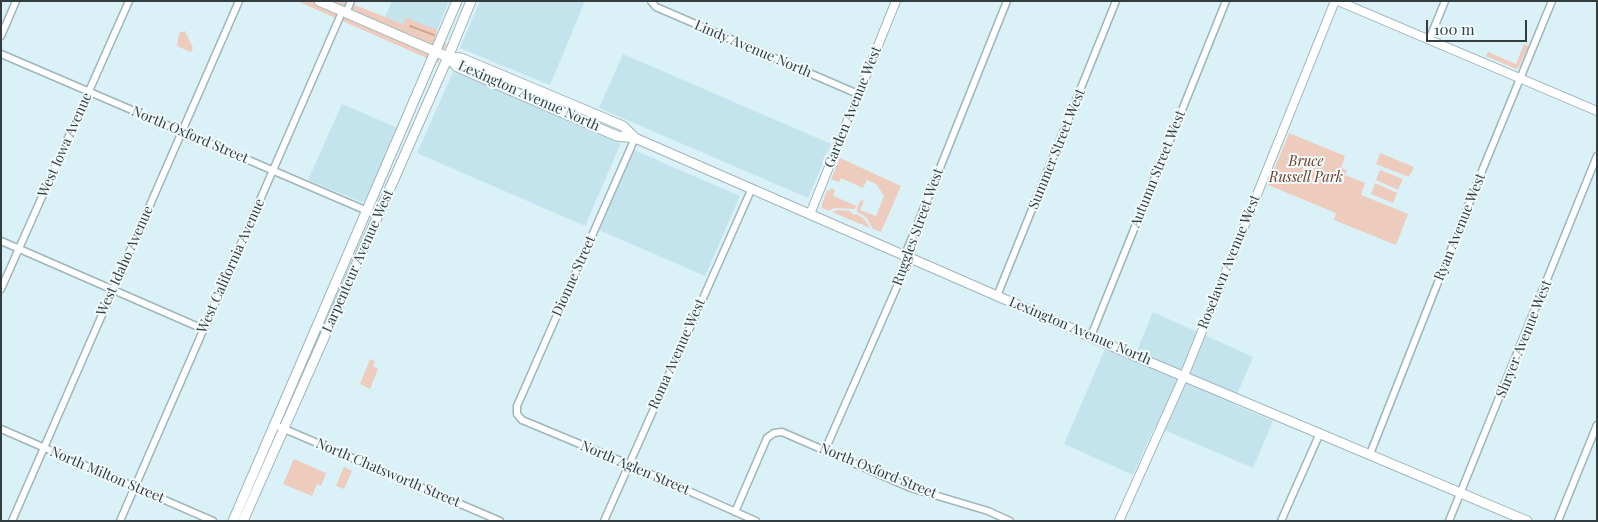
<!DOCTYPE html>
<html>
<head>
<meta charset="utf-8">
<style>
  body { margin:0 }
  #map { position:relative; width:1598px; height:522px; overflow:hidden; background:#d9f1f7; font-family:"Playfair Display",serif }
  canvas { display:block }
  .frame { position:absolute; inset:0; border:2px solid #333d3f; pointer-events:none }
  .scale { position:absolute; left:1426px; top:20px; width:101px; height:22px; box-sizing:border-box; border:2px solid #333d3f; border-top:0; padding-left:6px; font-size:15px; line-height:18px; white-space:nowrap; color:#333d3f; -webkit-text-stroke:4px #f1fbfe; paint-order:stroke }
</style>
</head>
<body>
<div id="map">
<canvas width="1598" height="522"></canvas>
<div class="frame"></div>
<div class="scale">100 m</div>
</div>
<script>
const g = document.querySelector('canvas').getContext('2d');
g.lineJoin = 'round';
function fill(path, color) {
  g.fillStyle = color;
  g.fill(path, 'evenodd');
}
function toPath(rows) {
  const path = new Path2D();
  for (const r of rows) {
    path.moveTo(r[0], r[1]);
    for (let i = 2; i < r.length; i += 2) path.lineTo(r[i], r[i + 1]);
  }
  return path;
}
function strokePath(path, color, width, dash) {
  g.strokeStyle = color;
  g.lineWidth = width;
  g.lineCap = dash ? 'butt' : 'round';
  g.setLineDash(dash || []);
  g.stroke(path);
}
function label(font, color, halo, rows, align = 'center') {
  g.font = font + ' "Playfair Display",serif';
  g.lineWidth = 4;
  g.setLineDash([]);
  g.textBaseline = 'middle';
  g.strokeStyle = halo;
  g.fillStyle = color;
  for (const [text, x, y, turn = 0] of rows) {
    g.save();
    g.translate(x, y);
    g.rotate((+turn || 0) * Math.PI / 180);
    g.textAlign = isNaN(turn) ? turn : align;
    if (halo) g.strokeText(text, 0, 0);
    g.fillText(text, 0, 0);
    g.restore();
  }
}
fill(toPath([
  [392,1,449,1,434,37,385,17],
  [480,1,585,1,550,85,460,48],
  [623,54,831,144,808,198,599,108],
  [453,72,621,143,585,226,417,153],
  [342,104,400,129,368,200,362,202,308,180],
  [634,150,740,196,705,276,599,230],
  [1153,312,1253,357,1233,404,1273,421,1253,468,1155,426,1133,475,1064,444,1105,349,1133,361]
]), '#c4e4ed');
fill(toPath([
  [297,1,345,1,405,25,404,17,437,30,436,38,447,44,438,63],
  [185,31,193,48,191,52,177,46,179,33],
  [1524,44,1529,46,1518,68,1516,69,1486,56,1488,52,1516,64],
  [1289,133,1345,156,1341,168,1347,170,1345,175,1365,183,1361,195,1408,214,1396,245,1334,220,1336,213,1268,185],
  [1380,153,1414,167,1409,177,1376,164],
  [840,158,901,186,881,232,873,229,866,217,857,212,857,208,861,200,864,201,860,210,876,216,884,196,876,184,867,180,863,188,841,178,839,182,831,179],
  [1380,170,1403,179,1398,190,1376,180],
  [1375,183,1397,193,1393,203,1371,194],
  [831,188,835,190,833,196,857,206,854,209,834,208,829,211,822,208,822,204,827,190,830,191],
  [838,210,850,211,854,215,857,214,865,220,870,228,832,212],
  [370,359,375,361,373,366,378,369,370,389,360,384],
  [294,459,326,473,321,486,317,484,312,496,283,484],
  [344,467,352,471,344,489,336,486]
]), '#edccbe');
strokePath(toPath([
  [410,26,434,35]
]), '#d2a692', 2);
const minor = toPath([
  [651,1,656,7,858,94],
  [346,13,351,1],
  [1,36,16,1],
  [1429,40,1445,1],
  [1,54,379,216],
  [635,138,517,406,517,414,522,420,628,464,756,521],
  [1,241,203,329],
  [1,289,129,1],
  [997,296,1116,1],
  [1091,336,1226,1],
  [275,425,500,521],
  [1,429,213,521],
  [825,450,906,266,905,255,1007,1],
  [1370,454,1482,171,1552,1],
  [735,512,767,438,774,433,782,432,911,488,988,511,1010,521],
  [12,521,239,1],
  [120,521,342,12],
  [604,521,752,188],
  [1281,521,1320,433],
  [1449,521,1597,156],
  [1558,521,1597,425]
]);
const tertiary = toPath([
  [1338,1,1597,111],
  [810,214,896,1],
  [1119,521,1184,376,1335,1]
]);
const secondary = toPath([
  [319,1,448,57,461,58,623,126,635,138],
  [448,57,457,67,498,85,617,136,635,138,1121,350,1527,521],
  [233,521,457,1],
  [243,521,448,57,471,1]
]);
strokePath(minor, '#9eb5ba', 9);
strokePath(tertiary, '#9eb5ba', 10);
strokePath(secondary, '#9eb5ba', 11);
strokePath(minor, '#fff', 6);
strokePath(tertiary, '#fff', 8);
strokePath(secondary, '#fff', 9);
label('14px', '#333d3f', '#f1fbfe', [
  ["Lindy Avenue North",753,49,23],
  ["Lexington Avenue North",529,96,24],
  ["Garden Avenue West",853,107,-68],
  ["North Oxford Street",190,135,23],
  ["West Iowa Avenue",65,145,-66],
  ["Summer Street West",1057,149,-68],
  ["Autumn Street West",1158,169,-68],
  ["Ruggles Street West",918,227,-70],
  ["Ryan Avenue West",1460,227,-68],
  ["West Idaho Avenue",125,261,-66],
  ["Larpenteur Avenue West",358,261,-66],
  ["Roselawn Avenue West",1229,262,-68],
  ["West California Avenue",231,266,-66],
  ["Dionne Street",574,276,-66],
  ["Lexington Avenue North",1080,331,23],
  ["Shryer Avenue West",1524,339,-68],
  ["Roma Avenue West",677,354,-66],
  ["North Aglen Street",635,468,23],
  ["North Oxford Street",878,471,22],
  ["North Chatsworth Street",388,473,23],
  ["North Milton Street",107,475,23]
]);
label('italic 14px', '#71381d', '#f1fbfe', [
  ["Bruce",1306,162],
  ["Russell Park",1306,178]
]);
</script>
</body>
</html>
